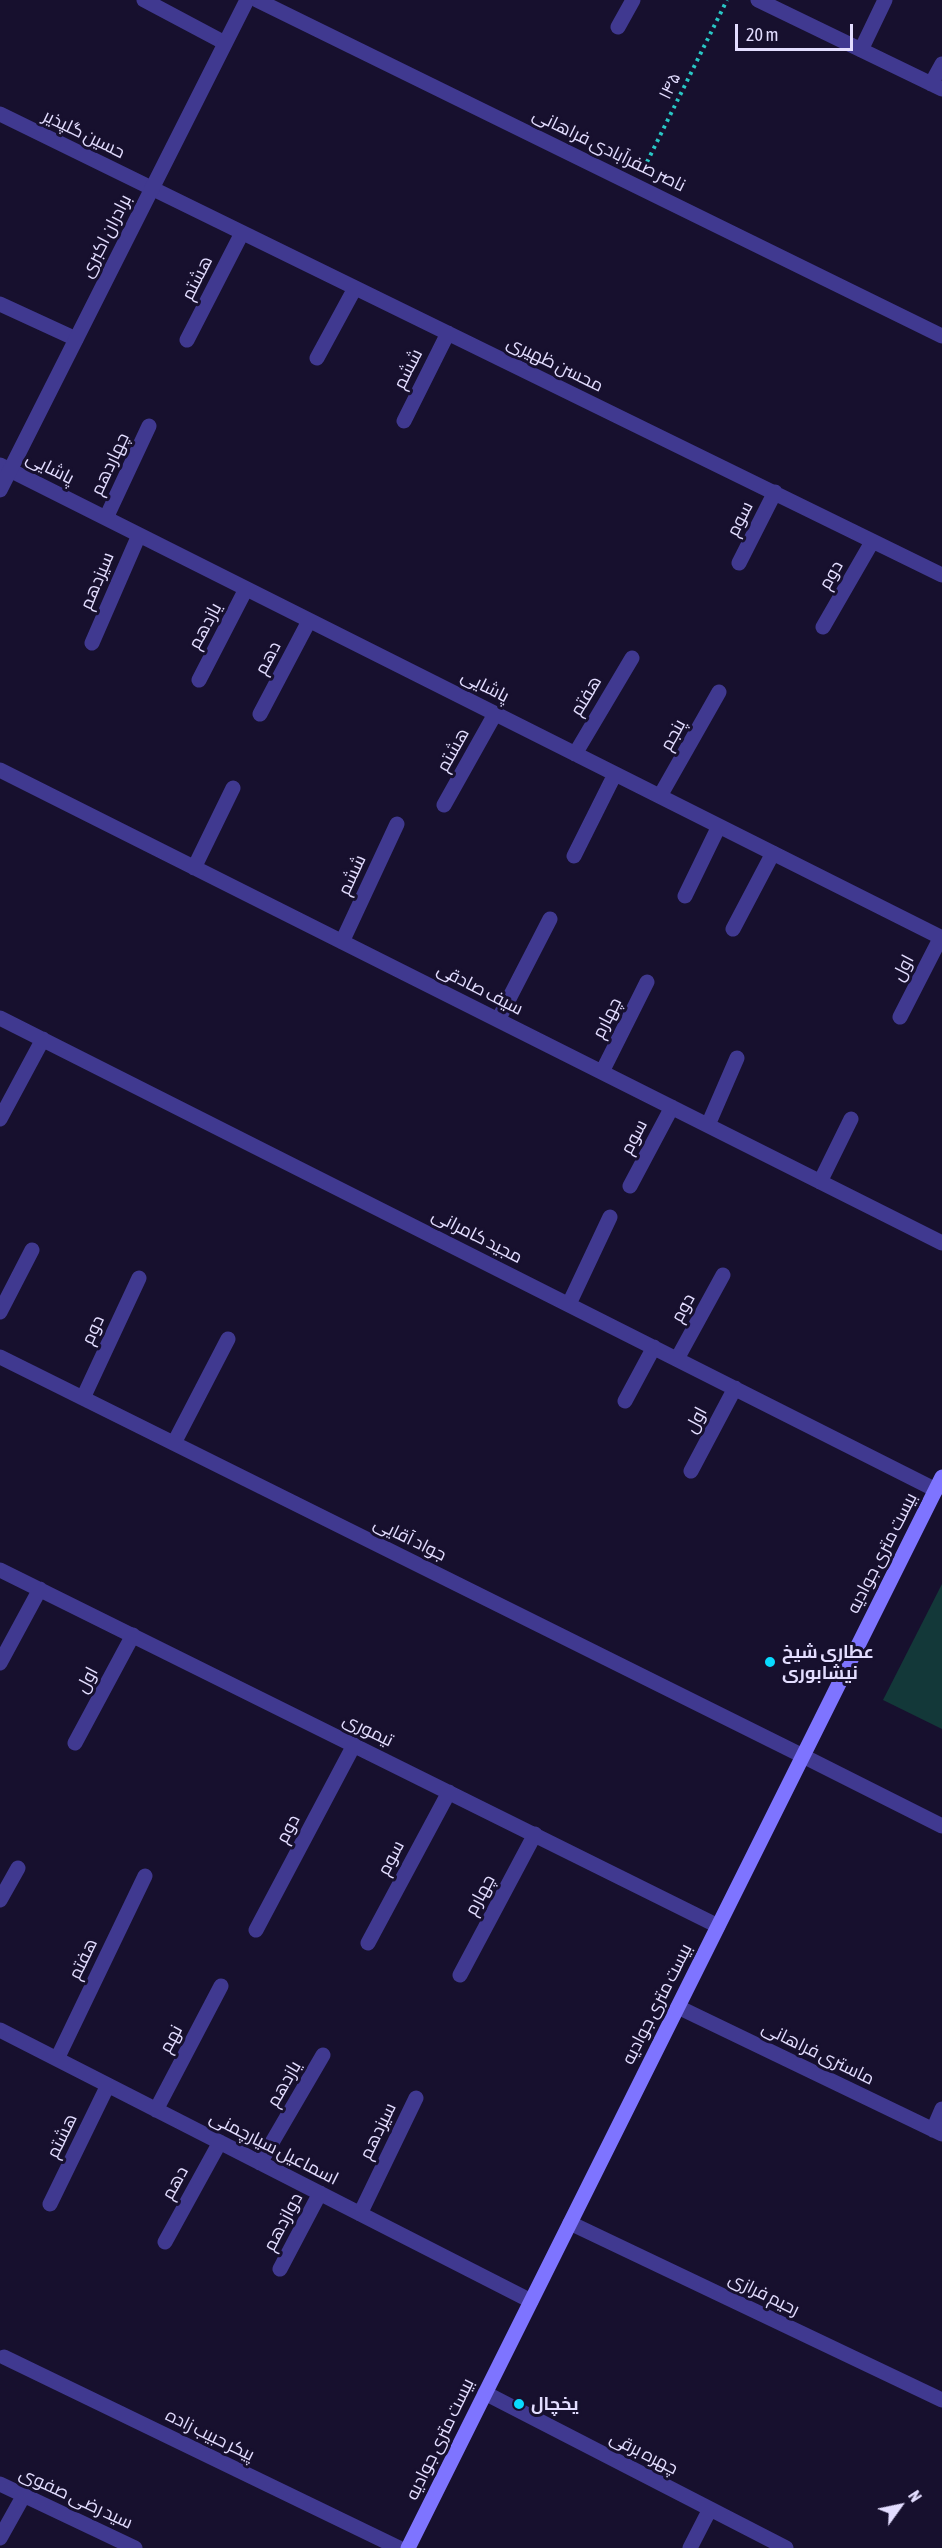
<!DOCTYPE html>
<html>
<head>
<meta charset="utf-8">
<style>
  body { margin:0 }
  #map { position:relative; width:942px; height:2548px; overflow:hidden; background:#17102e; font-family:"Asap Condensed",sans-serif }
  canvas { display:block }
  .north { position:absolute; left:870px; top:2476px; width:60px; height:60px; -webkit-text-stroke:4px #17102e; paint-order:stroke; rotate:57deg; font-size:16px; font-weight:700; line-height:24px; text-align:center; color:#e3ddff }
  .north::after { content:''; display:block; margin:auto; width:21px; height:27px; background:#e3ddff; clip-path:polygon(50% 0,100% 100%,50% 72%,0 100%) }
  .scale { position:absolute; left:735px; top:24px; width:118px; height:27px; box-sizing:border-box; border:3px solid #e3ddff; border-top:0; padding-left:8px; font-size:18px; line-height:21px; white-space:nowrap; color:#e3ddff; -webkit-text-stroke:4px #17102e; paint-order:stroke }
</style>
</head>
<body>
<div id="map">
<canvas width="942" height="2548"></canvas>
<div class="north">N</div>
<div class="scale">20 m</div>
</div>
<script>
const g = document.querySelector('canvas').getContext('2d');
g.lineJoin = 'round';
function fill(path, color) {
  g.fillStyle = color;
  g.fill(path, 'evenodd');
}
function toPath(rows) {
  const path = new Path2D();
  for (const r of rows) {
    path.moveTo(r[0], r[1]);
    for (let i = 2; i < r.length; i += 2) path.lineTo(r[i], r[i + 1]);
  }
  return path;
}
function strokePath(path, color, width, dash) {
  g.strokeStyle = color;
  g.lineWidth = width;
  g.lineCap = dash ? 'butt' : 'round';
  g.setLineDash(dash || []);
  g.stroke(path);
}
function label(font, color, halo, rows, align = 'center') {
  g.font = font + ' "Asap Condensed",Cairo,sans-serif';
  g.lineWidth = 6;
  g.setLineDash([]);
  g.textBaseline = 'middle';
  g.strokeStyle = halo;
  g.fillStyle = color;
  for (const [text, x, y, turn = 0] of rows) {
    g.save();
    g.translate(x, y);
    g.rotate((+turn || 0) * Math.PI / 180);
    g.textAlign = isNaN(turn) ? turn : align;
    if (halo) g.strokeText(text, 0, 0);
    g.fillText(text, 0, 0);
    g.restore();
  }
}
fill(toPath([
  [942,1584,942,1729,883,1700]
]), '#133839');
strokePath(toPath([
  [647,162,727,0]
]), '#29c7c5', 4, [3, 4.5]);
strokePath(toPath([
  [144,0,225,43],
  [257,0,942,336],
  [758,0,942,89],
  [618,27,633,0],
  [861,50,885,0],
  [931,84,942,64],
  [0,114,942,575],
  [0,304,76,339],
  [187,340,242,233],
  [317,358,355,288],
  [404,421,448,333],
  [0,465,942,938],
  [106,518,149,426],
  [739,563,775,492],
  [823,627,872,542],
  [92,643,139,535],
  [199,680,246,589],
  [260,714,309,621],
  [575,754,632,658],
  [0,770,942,1243],
  [660,796,719,692],
  [444,805,495,714],
  [574,856,615,774],
  [194,868,233,788],
  [685,896,719,826],
  [733,929,773,853],
  [342,942,397,824],
  [900,1017,941,937],
  [0,1018,936,1490],
  [498,1020,550,919],
  [602,1072,647,982],
  [0,1119,43,1039],
  [708,1125,737,1058],
  [820,1182,851,1119],
  [630,1186,672,1107],
  [569,1304,610,1217],
  [0,1312,32,1250],
  [0,1357,803,1756],
  [677,1359,723,1275],
  [83,1398,139,1278],
  [625,1401,654,1347],
  [174,1443,228,1339],
  [691,1471,735,1388],
  [0,1570,718,1926],
  [0,1663,40,1589],
  [75,1743,133,1635],
  [0,1900,18,1868],
  [256,1930,354,1745],
  [368,1943,449,1792],
  [460,1975,535,1834],
  [678,2007,942,2134],
  [0,2030,531,2301],
  [57,2059,145,1876],
  [156,2110,221,1986],
  [933,2130,942,2109],
  [260,2163,323,2055],
  [50,2204,108,2085],
  [360,2214,416,2098],
  [570,2223,942,2400],
  [165,2242,220,2142],
  [280,2269,320,2193],
  [4,2357,399,2548],
  [485,2393,786,2548],
  [0,2484,135,2548],
  [0,2538,24,2495],
  [690,2548,710,2509]
]), '#403990', 15);
strokePath(toPath([
  [0,490,247,0],
  [803,1756,942,1826]
]), '#403990', 15);
strokePath(toPath([
  [408,2548,942,1477]
]), '#7e74ff', 15);
for (const [x, y, r, color] of [
  [770,1662,6,"#09dbff"],
  [519,2404,6,"#09dbff"]
]) {
  const dot = new Path2D();
  dot.arc(x, y, r, 0, 2 * Math.PI);
  g.fillStyle = color;
  g.fill(dot);
  strokePath(dot, '#17102e', 2);
}
label('18px', '#e3ddff', '#17102e', [
  ["۱۴۵",670,86,-64],
  ["حسین گلپذیر",84,134,26],
  ["ناصر صفرآبادی فراهانی",609,150,26],
  ["برادران اکبری",106,236,-63],
  ["هشتم",197,278,-63],
  ["محسن ظهیری",555,364,26],
  ["ششم",408,369,-63],
  ["چهاردهم",110,464,-65],
  ["پاشایی",50,468,27],
  ["سوم",740,519,-63],
  ["دوم",831,575,-60],
  ["سیزدهم",97,581,-67],
  ["یازدهم",205,626,-62],
  ["دهم",268,658,-62],
  ["پاشایی",485,686,27],
  ["هفتم",586,696,-59],
  ["پنجم",673,735,-61],
  ["هشتم",453,750,-61],
  ["ششم",352,875,-65],
  ["اول",903,968,-63],
  ["سیف صادقی",480,989,27],
  ["چهارم",607,1018,-63],
  ["سوم",634,1137,-62],
  ["مجید کامرانی",477,1236,27],
  ["دوم",683,1308,-61],
  ["دوم",93,1330,-65],
  ["اول",696,1420,-62],
  ["جواد آقایی",410,1539,26],
  ["بیست متری جوادیه",882,1553,-63],
  ["اول",87,1680,-62],
  ["تیموری",368,1730,26],
  ["دوم",288,1829,-62],
  ["سوم",391,1858,-62],
  ["چهارم",480,1895,-62],
  ["هفتم",83,1959,-64],
  ["بیست متری جوادیه",657,2004,-63],
  ["نهم",171,2039,-62],
  ["ماستری فراهانی",818,2053,26],
  ["یازدهم",284,2084,-60],
  ["سیزدهم",378,2131,-64],
  ["هشتم",62,2136,-64],
  ["اسماعیل سیارچمنی",274,2148,27],
  ["دهم",175,2183,-61],
  ["دوازدهم",283,2222,-62],
  ["رحیم فرازی",764,2294,26],
  ["پیکر حبیب زاده",210,2435,26],
  ["بیست متری جوادیه",440,2439,-64],
  ["چهره برقی",644,2453,27],
  ["سید رضی صفوی",76,2498,25]
]);
label('bold 18px', '#e3ddff', '#17102e', [
  ["عطاری شیخ",782,1652],
  ["نیشابوری",782,1673],
  ["یخچال",531,2404]
], 'left');
</script>
</body>
</html>
